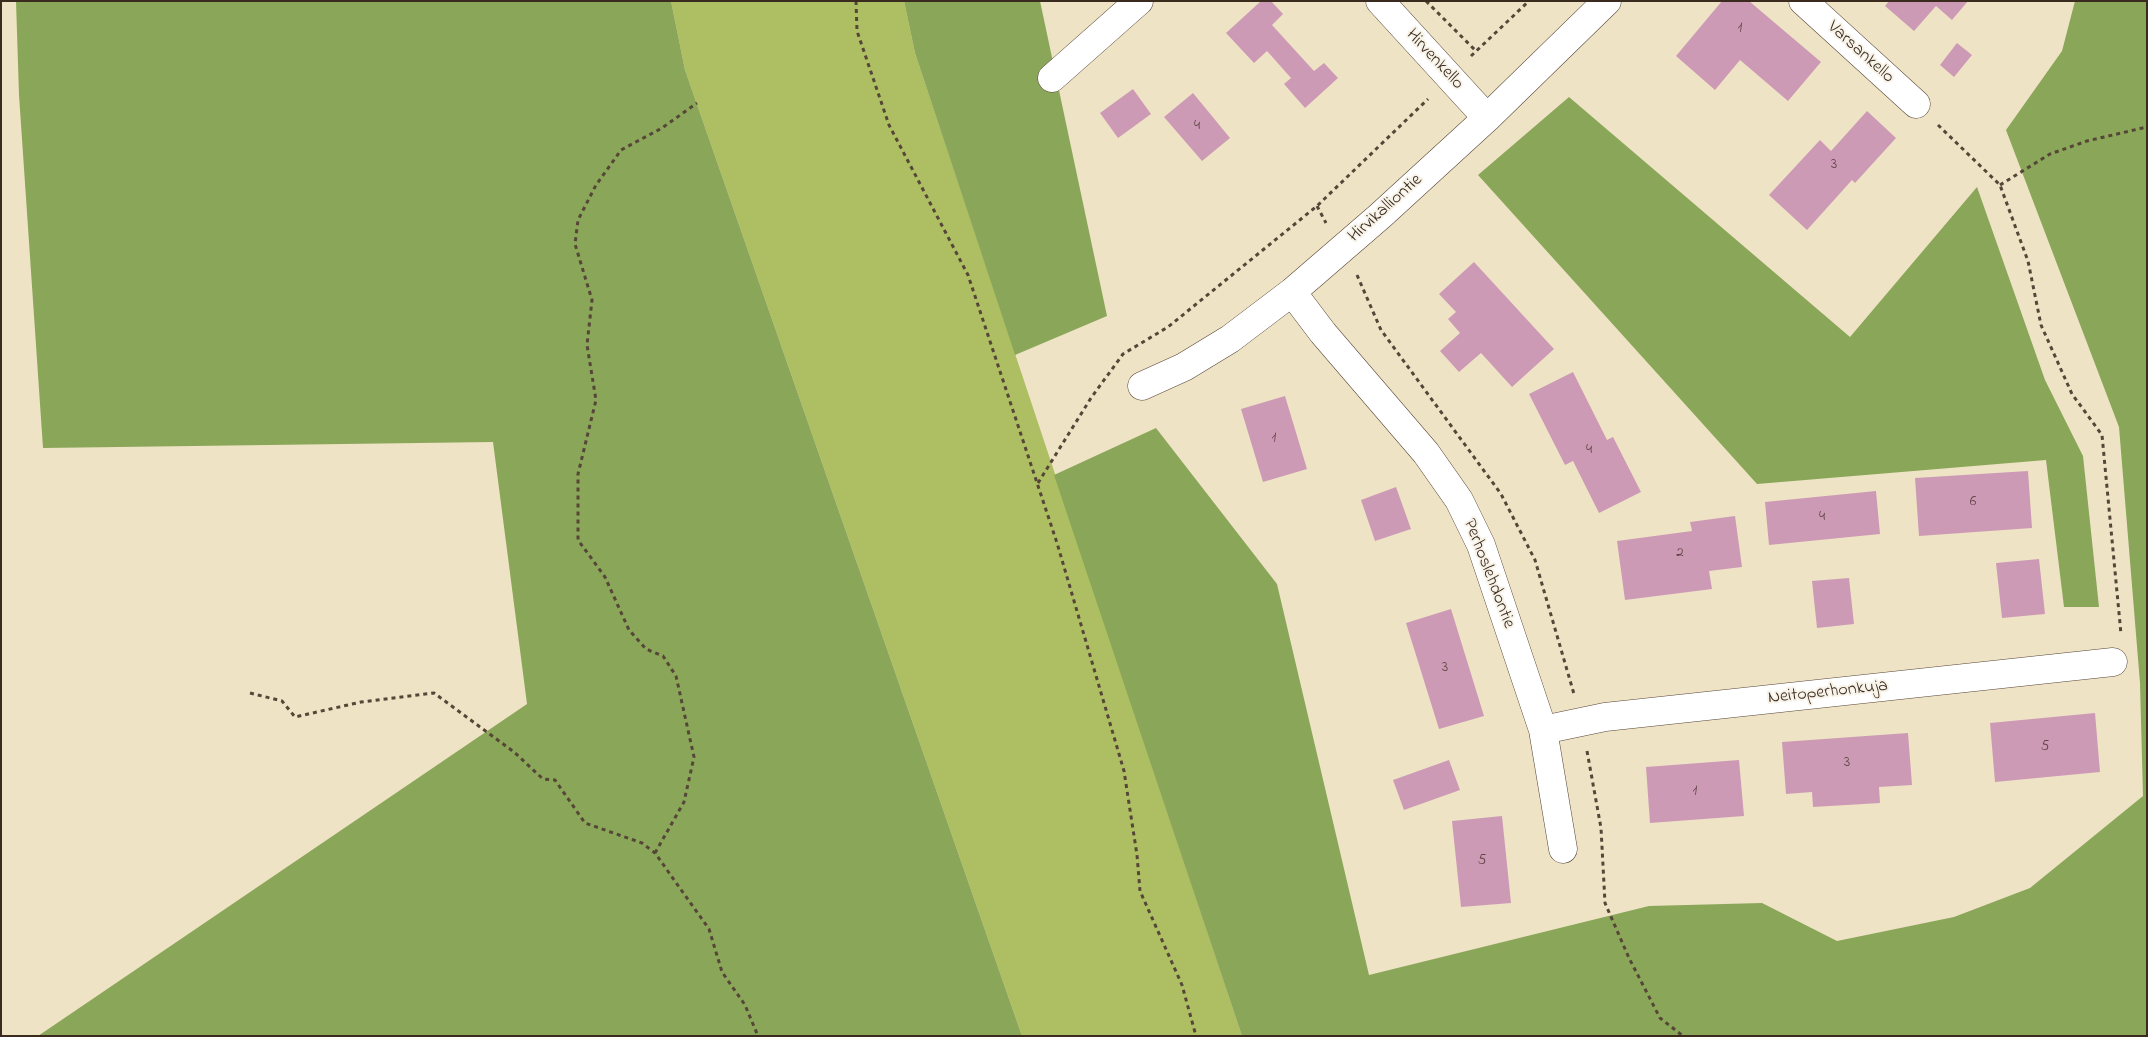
<!DOCTYPE html>
<html>
<head>
<meta charset="utf-8">
<style>
  body { margin:0 }
  #map { position:relative; width:2148px; height:1037px; overflow:hidden; background:#efe3c6; font-family:"Indie Flower",sans-serif }
  canvas { display:block }
  .frame { position:absolute; inset:0; border:2px solid #3b2a1e; pointer-events:none }
</style>
</head>
<body>
<div id="map">
<canvas width="2148" height="1037"></canvas>
<div class="frame"></div>
</div>
<script>
const g = document.querySelector('canvas').getContext('2d');
g.lineJoin = 'round';
function fill(path, color) {
  g.fillStyle = color;
  g.fill(path, 'evenodd');
}
function toPath(rows) {
  const path = new Path2D();
  for (const r of rows) {
    path.moveTo(r[0], r[1]);
    for (let i = 2; i < r.length; i += 2) path.lineTo(r[i], r[i + 1]);
  }
  return path;
}
function strokePath(path, color, width, dash) {
  g.strokeStyle = color;
  g.lineWidth = width;
  g.lineCap = dash ? 'butt' : 'round';
  g.setLineDash(dash || []);
  g.stroke(path);
}
function label(font, color, halo, rows, align = 'center') {
  g.font = font + ' "Indie Flower",sans-serif';
  g.lineWidth = 4;
  g.setLineDash([]);
  g.textBaseline = 'middle';
  g.strokeStyle = halo;
  g.fillStyle = color;
  for (const [text, x, y, turn = 0] of rows) {
    g.save();
    g.translate(x, y);
    g.rotate((+turn || 0) * Math.PI / 180);
    g.textAlign = isNaN(turn) ? turn : align;
    if (halo) g.strokeText(text, 0, 0);
    g.fillText(text, 0, 0);
    g.restore();
  }
}
fill(toPath([
  [671,1,904,1,915,53,1242,1036,1022,1036,685,70]
]), '#aebf63');
fill(toPath([
  [16,1,671,1,685,70,1022,1036,38,1036,527,704,493,442,43,448,19,95],
  [904,1,1040,1,1107,316,1015,355,915,53],
  [2075,1,2147,1,2147,1036,1242,1036,1054,475,1156,428,1277,584,1369,975,1649,906,1762,903,1837,941,1954,917,2030,888,2143,796,2140,683,2119,427,2006,130,2062,51],
  [1569,97,1850,337,1977,187,2045,380,2083,456,2099,607,2064,607,2046,460,1757,484,1478,175]
]), '#8aa659');
fill(toPath([
  [1261,1,1271,1,1283,14,1272,25,1314,71,1324,63,1338,78,1305,108,1284,84,1291,78,1267,51,1254,63,1226,33],
  [1722,1,1749,1,1821,62,1788,101,1740,60,1715,90,1676,56],
  [1889,1,1968,1,1952,20,1936,6,1914,31,1885,6],
  [1957,43,1972,55,1954,77,1940,65],
  [1133,89,1151,114,1118,138,1100,113],
  [1193,93,1230,138,1202,161,1164,117],
  [1867,111,1896,138,1855,183,1852,180,1807,230,1769,195,1820,140,1831,151],
  [1474,262,1554,349,1512,387,1481,353,1459,372,1440,351,1460,333,1448,319,1456,312,1439,294],
  [1573,372,1607,440,1613,437,1641,492,1599,513,1573,461,1565,465,1529,394],
  [1285,396,1307,469,1263,482,1241,409],
  [2028,471,2032,528,1919,536,1915,478],
  [1396,487,1411,529,1375,541,1361,500],
  [1876,491,1880,534,1769,545,1765,502],
  [1735,516,1742,567,1709,571,1712,589,1625,600,1617,541,1692,531,1690,522],
  [2039,559,2045,614,2002,618,1996,563],
  [1849,578,1854,624,1817,628,1812,581],
  [1451,609,1484,716,1439,729,1406,623],
  [2095,713,2100,772,1995,782,1990,723],
  [1908,733,1912,785,1879,787,1880,803,1813,807,1812,792,1786,794,1782,742],
  [1449,760,1460,790,1404,810,1393,780],
  [1739,760,1744,816,1650,823,1646,767],
  [1502,816,1511,903,1461,907,1452,821]
]), '#cd9ab6');
const minor = toPath([
  [1380,1,1487,118],
  [1803,1,1916,104],
  [1052,78,1139,1],
  [1292,292,1323,333,1426,453,1459,500,1481,545,1543,730,1563,849],
  [1142,386,1184,367,1230,339,1292,292,1380,216,1487,118,1607,1],
  [1543,730,1605,717,2113,662]
]);
strokePath(minor, '#564637', 29);
strokePath(toPath([
  [856,1,857,31,889,125,968,275,1057,543,1124,771,1137,855,1140,891,1182,985,1196,1036],
  [1426,1,1476,51],
  [1471,56,1529,1],
  [1938,125,2000,185,2028,261,2041,325,2072,394,2102,435,2121,634],
  [2000,185,2050,154,2087,141,2147,127],
  [1317,206,1326,223],
  [1357,275,1381,330,1501,494,1535,560,1574,694],
  [1038,483,1091,398,1123,354,1168,327,1317,206,1428,99],
  [250,693,282,701,295,717,361,702,434,693,514,752,543,779,555,780,585,823,642,843,655,853,709,929,722,972,745,1005,758,1036],
  [1587,751,1601,828,1605,903,1629,958,1660,1018,1683,1036],
  [655,853,684,802,694,757,676,676,663,656,646,649,629,630,605,577,578,540,578,474,596,400,587,345,592,300,575,244,578,220,596,185,621,150,662,128,697,103]
]), '#564637', 3, [4, 4]);
strokePath(minor, '#fff', 28);
label('15px', '#604644', null, [
  ["1",1740,29],
  ["4",1197,127],
  ["3",1834,166],
  ["1",1274,439],
  ["4",1589,451],
  ["6",1973,503],
  ["4",1822,518],
  ["2",1680,554],
  ["3",1445,669],
  ["5",2045,748],
  ["3",1847,764],
  ["1",1695,792],
  ["5",1482,862]
]);
label('18px', '#3b2a1e', '#f7f3e8', [
  ["Varsankello",1860,53,42],
  ["Hirvenkello",1434,60,47],
  ["Hirvikalliontie",1386,209,-42],
  ["Perhoslehdontie",1488,574,69],
  ["Neitoperhonkuja",1828,693,-6]
]);
</script>
</body>
</html>
